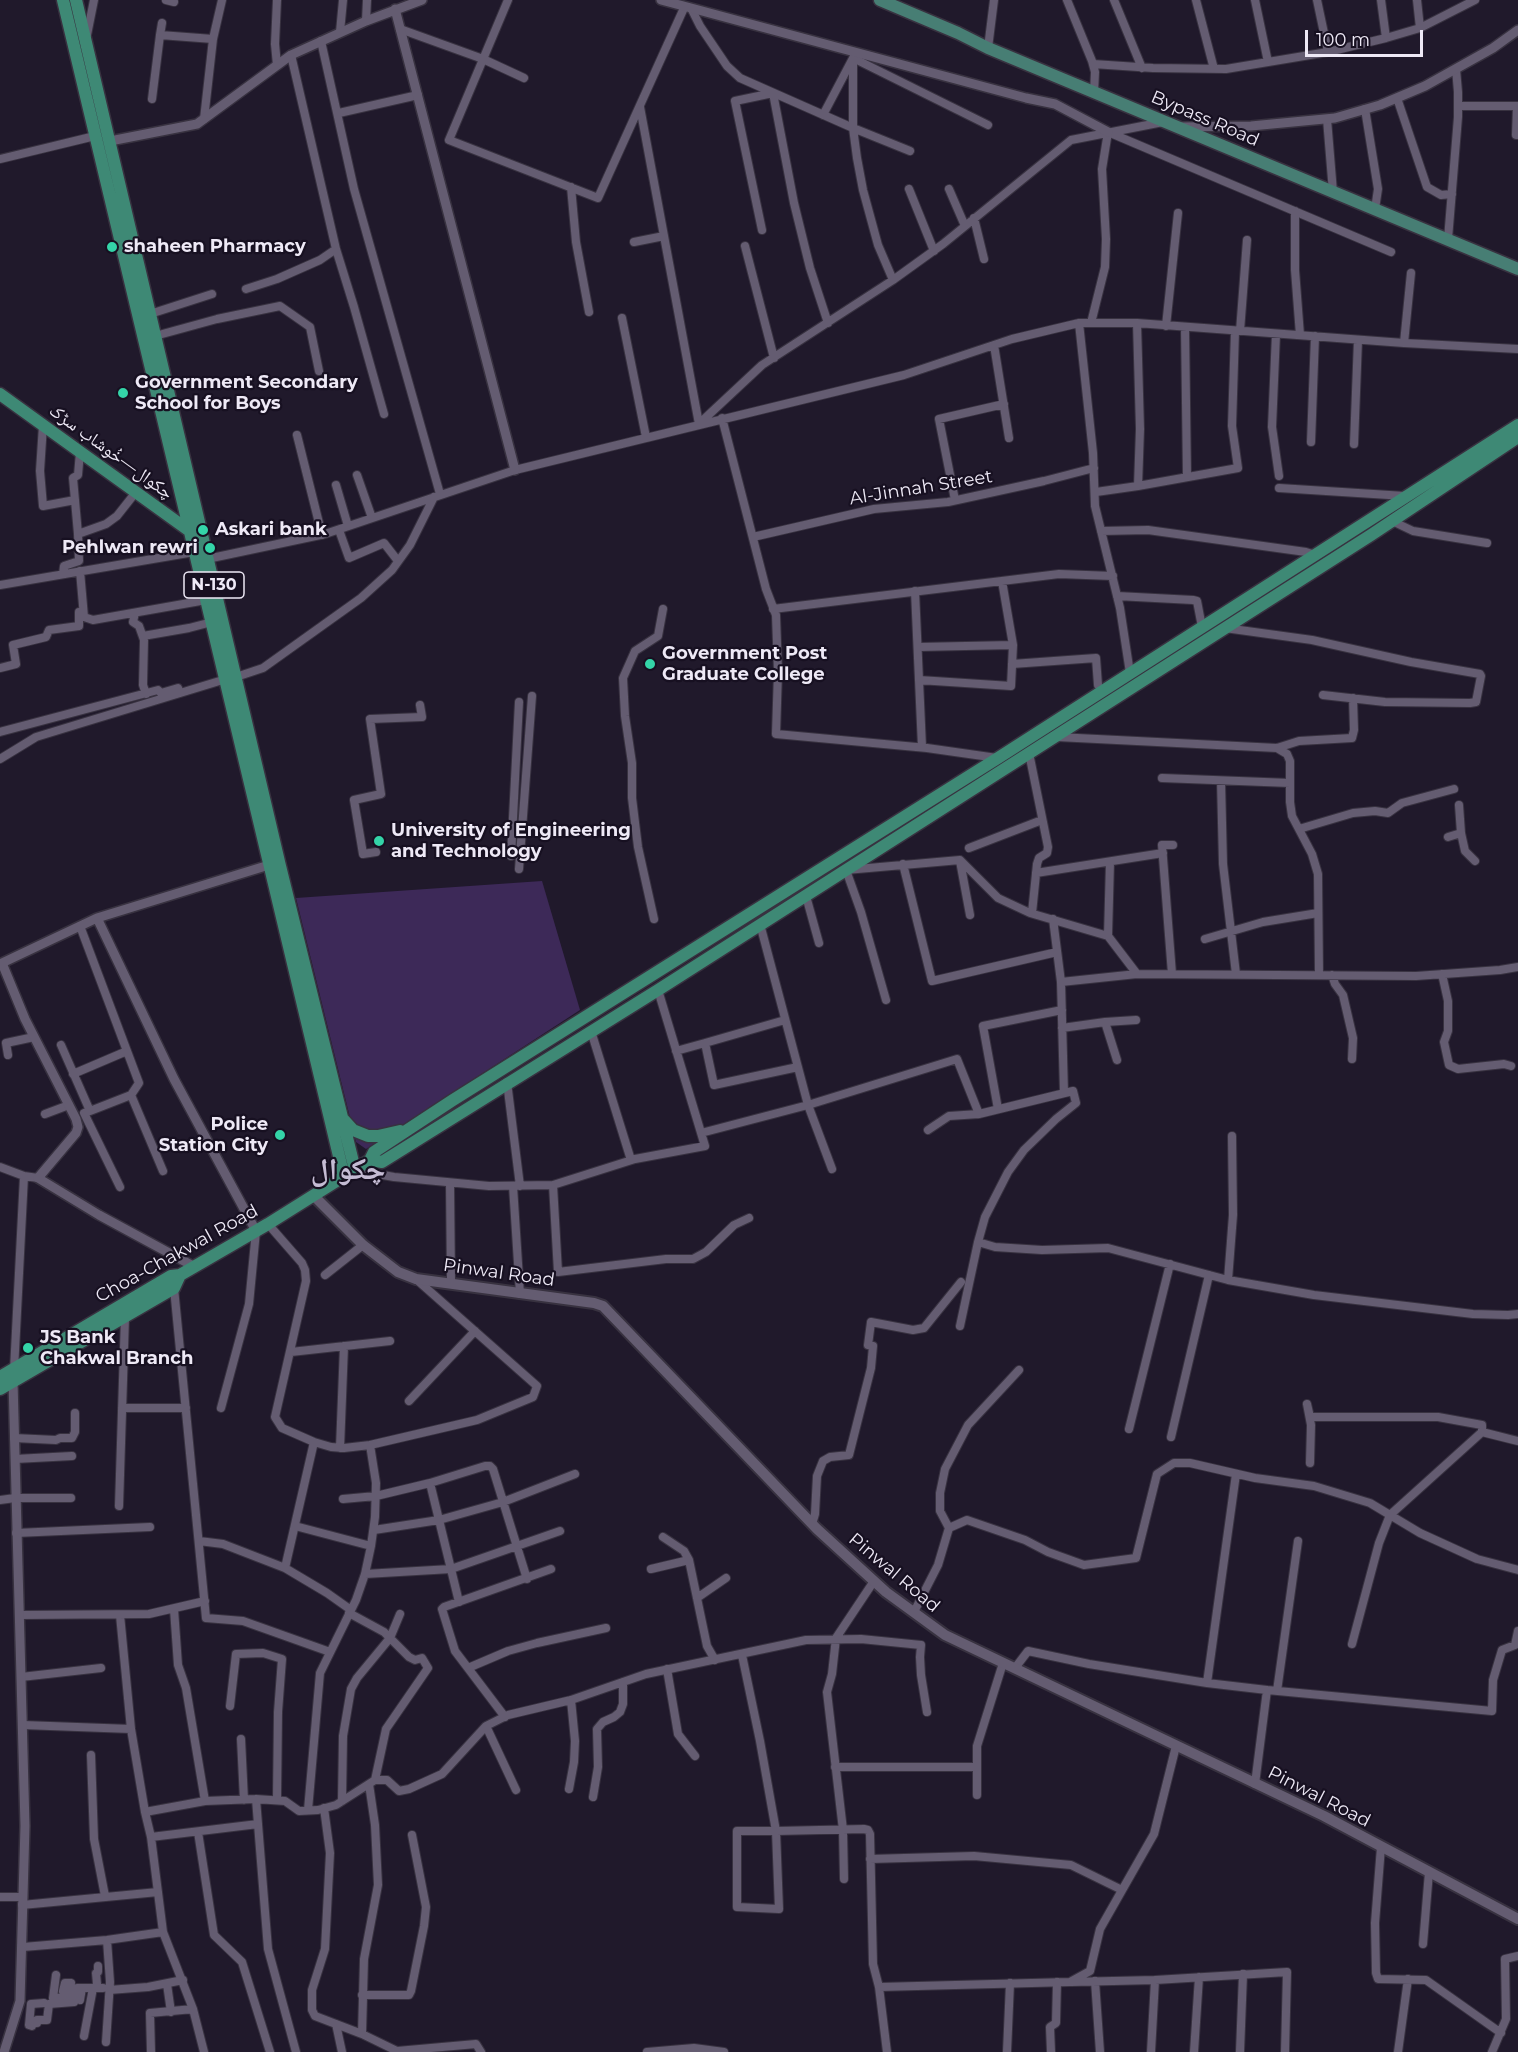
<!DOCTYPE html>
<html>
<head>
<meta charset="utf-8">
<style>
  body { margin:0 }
  #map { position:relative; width:1518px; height:2052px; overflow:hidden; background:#20192b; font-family:Montserrat,sans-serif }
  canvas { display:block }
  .scale { position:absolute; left:1305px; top:30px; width:118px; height:27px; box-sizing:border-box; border:3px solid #eee9f6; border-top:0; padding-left:8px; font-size:18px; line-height:21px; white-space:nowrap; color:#eee9f6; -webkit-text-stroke:4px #171021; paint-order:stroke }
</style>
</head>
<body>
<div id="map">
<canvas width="1518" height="2052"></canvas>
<div class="scale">100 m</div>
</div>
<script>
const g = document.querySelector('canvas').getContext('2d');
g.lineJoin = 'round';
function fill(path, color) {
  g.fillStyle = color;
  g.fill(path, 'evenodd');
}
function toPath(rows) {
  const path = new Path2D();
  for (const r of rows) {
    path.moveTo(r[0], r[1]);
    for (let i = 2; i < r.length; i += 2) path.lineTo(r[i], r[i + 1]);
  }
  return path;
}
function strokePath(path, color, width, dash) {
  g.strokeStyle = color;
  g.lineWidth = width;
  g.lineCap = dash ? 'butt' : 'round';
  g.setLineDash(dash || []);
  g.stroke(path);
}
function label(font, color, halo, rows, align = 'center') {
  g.font = font + ' Montserrat,"Noto Naskh Arabic",sans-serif';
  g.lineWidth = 4.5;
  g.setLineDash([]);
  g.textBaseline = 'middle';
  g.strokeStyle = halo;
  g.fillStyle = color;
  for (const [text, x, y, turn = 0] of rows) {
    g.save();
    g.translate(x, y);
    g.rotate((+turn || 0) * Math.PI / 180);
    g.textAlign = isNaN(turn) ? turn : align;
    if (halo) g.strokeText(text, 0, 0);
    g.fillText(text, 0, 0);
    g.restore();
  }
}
fill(toPath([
  [542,881,580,1010,366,1149,356,1142,296,898]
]), '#3d2958');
const minor = toPath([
  [166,0,174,2],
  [277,0,275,44,277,65],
  [508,0,449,140,598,198,684,8],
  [1067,0,1092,61,1095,72,1094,93],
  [1114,0,1142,68],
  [1196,0,1214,69],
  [1255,0,1268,62],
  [1317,0,1328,52],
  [1381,0,1386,38],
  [1417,0,1420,28],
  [692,10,700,26,727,66,740,78,853,128,910,151],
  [366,21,367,0],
  [400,29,483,59,524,78],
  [340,32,343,0],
  [87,35,94,0],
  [160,35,162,23],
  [321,41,354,189,440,494],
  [988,48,994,0],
  [856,53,853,58,853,128,857,158,863,190,878,245,893,280],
  [291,55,336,249,354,307,384,414],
  [1093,64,1153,68,1226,69,1328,52,1386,38,1420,28,1475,0],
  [1397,98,1427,187,1441,195,1452,194],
  [152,99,160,35,213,39],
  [1458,106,1518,106],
  [1517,106,1516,135,1518,135],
  [640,107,699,424],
  [1365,109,1378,189,1375,209],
  [339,113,418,95],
  [823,115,853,58,988,125],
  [204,119,213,39,222,0],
  [1327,119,1333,192],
  [0,159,95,136],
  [571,187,576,242,589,312],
  [909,189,934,251],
  [949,189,965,226],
  [1295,211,1295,270,1300,335],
  [974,218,984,259],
  [762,230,735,101,773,93,794,203,810,268,828,323],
  [1448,239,1458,117,1458,92,1456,69],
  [634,242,664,236],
  [745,246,774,358],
  [246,289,277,279,320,260,336,249],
  [150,314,212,294],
  [622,318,646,437],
  [1079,323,1093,453,1095,506,1120,608,1130,673],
  [1091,323,1105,267,1106,239,1102,169,1108,132,1391,252],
  [1137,323,1140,429,1138,486],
  [1166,326,1178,213],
  [1185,327,1187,477],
  [1240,331,1247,240],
  [1276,334,1272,427,1279,476],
  [155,336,217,319,280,306,310,327,319,371],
  [1404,343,1411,273],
  [994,345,1009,438],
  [722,418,766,589,776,615,778,672,776,734,927,748,997,758],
  [701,422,762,365,893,280,943,244,1071,140,1163,122],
  [43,425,40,471,43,506,75,500],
  [297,435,322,535],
  [1311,442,1315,336],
  [1354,444,1358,340],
  [357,475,372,518],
  [336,485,348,526],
  [1279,488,1405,496],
  [1096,492,1138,486,1238,468,1232,426,1235,331],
  [955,500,939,419,1004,404],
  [1392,521,1413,531,1487,543],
  [339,530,349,558,384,543,398,561],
  [1101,531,1148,530,1306,552,1316,555],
  [78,534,73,478,78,475,80,452],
  [753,537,874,509,948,502,1044,481,1094,468],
  [207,559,325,534,515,470,904,375,1012,339,1079,323,1137,323,1404,343,1518,349],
  [80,571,84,617,93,620,206,600],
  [63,574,64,566,79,561,78,534,106,524,117,516,136,492],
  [0,585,194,552],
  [915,591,922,747],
  [1117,596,1193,600,1197,601,1202,627],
  [773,609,1059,574,1113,576],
  [135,613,133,622,139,626,144,640,143,685,146,694],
  [1225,628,1312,640,1411,662,1480,674,1481,676,1476,702,1470,703,1385,702,1323,695],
  [143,636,189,628,212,622],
  [918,647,1013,645],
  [1012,664,1096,658,1098,685],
  [0,668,16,664,13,645,46,637,49,630,79,626,79,612,82,612],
  [236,677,263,668,361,598,392,570,410,545,434,497],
  [919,680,1011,686,1013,645,1002,581],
  [0,732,158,690,161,693,178,688,180,693],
  [1057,737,1277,748,1299,741,1352,738,1354,730,1353,698],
  [1277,748,1287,754,1290,761,1290,802,1292,816,1312,854,1318,874,1319,975],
  [1029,753,1048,847,1047,853,1039,858,1037,864,1032,913],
  [0,759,36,737,226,679],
  [1162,778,1290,783],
  [1221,781,1223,864,1236,974],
  [1459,805,1461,833,1465,851,1475,861],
  [1299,829,1353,813,1375,811,1388,813,1402,803,1454,789],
  [1448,837,1461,833],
  [969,848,1042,820],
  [376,852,363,854,354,800,381,794,370,719,422,717,420,705],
  [511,856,519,702],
  [960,861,970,915],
  [903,864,932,981,1057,952],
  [519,869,532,696],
  [1036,873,1163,853],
  [806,896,819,943],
  [654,919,638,847,632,798,632,763,625,716,623,678,635,651,658,636,663,609],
  [1053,919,1061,982,1064,1093],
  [760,924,808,1105,832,1169],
  [80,926,139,1083,131,1095,163,1171],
  [1108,936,1110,862],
  [1205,939,1263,922,1318,913],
  [1137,974,1416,976,1500,970,1518,967],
  [1172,974,1162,845,1173,845],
  [1442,974,1448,1001,1448,1031,1444,1042,1449,1065,1458,1069,1504,1064,1511,1066],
  [1332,975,1335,984,1343,995,1353,1038,1352,1059],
  [886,1000,861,912,846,870,960,860,998,898,1030,913,1108,936,1137,974,1061,982],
  [1105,1022,1136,1020],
  [1062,1028,1105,1022,1117,1060],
  [591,1031,631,1160],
  [705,1043,785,1020],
  [61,1045,90,1111,131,1095],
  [676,1051,705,1043,714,1085,798,1067],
  [8,1055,6,1043,34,1037],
  [73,1074,127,1051],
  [507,1082,520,1186],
  [998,1109,983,1026,1062,1010],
  [90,1111,84,1113,120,1187],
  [45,1114,69,1105],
  [928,1130,949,1116,979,1114,1073,1091,1076,1103,1056,1119,1024,1150,1008,1172,985,1217,978,1242,995,1247,1042,1250,1108,1248,1228,1280,1314,1295,1473,1314,1508,1315,1518,1314],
  [701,1133,808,1105,957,1059,979,1114],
  [0,1167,24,1176,38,1178],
  [355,1170,394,1177,489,1186,553,1185,635,1159,705,1146,658,990],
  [450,1183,451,1283],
  [553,1185,558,1272,666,1259,693,1259,706,1252,734,1225,749,1218],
  [513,1186,520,1294],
  [268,1224,302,1263,305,1270,306,1281,275,1417,282,1428,314,1442,331,1447,344,1448,370,1445,477,1420,533,1397,537,1386,417,1280],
  [325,1275,363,1245],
  [1228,1280,1233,1215,1232,1136],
  [174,1288,206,1618,243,1621,330,1652],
  [960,1326,978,1242],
  [291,1352,390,1341],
  [14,1370,24,1176],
  [409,1401,475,1331],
  [122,1408,186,1408],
  [221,1408,249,1304,256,1231],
  [1129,1429,1170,1264],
  [1171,1437,1209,1275],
  [14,1438,56,1440,60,1438,72,1438,75,1432,75,1413],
  [340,1448,344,1346],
  [15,1459,72,1456],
  [1310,1463,1311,1425,1307,1404,1310,1417,1438,1417,1482,1425,1482,1430],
  [430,1483,459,1602],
  [343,1499,376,1496,430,1483,485,1466,490,1466,493,1469,527,1579],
  [0,1500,15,1498,71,1498],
  [119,1506,125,1317],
  [812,1524,815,1514,817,1476,823,1461,830,1457,849,1455,871,1368,873,1346,868,1345,871,1322,913,1330,924,1328,961,1282],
  [295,1526,371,1546],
  [949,1528,940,1511,940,1493,945,1469,968,1425,1019,1370],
  [374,1530,439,1520,503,1502,575,1474],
  [16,1533,150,1527],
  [663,1537,684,1551,689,1560,707,1646,715,1660],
  [199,1541,223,1544,285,1568,327,1593,351,1610],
  [285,1568,314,1442],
  [651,1569,689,1560],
  [365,1574,451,1569,560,1531],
  [697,1598,726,1578],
  [174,1609,178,1665,186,1688,205,1801],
  [914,1612,938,1565,949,1528,967,1520,1025,1540,1048,1552,1084,1565,1136,1558,1157,1474,1174,1463,1190,1463,1255,1478,1314,1486,1370,1503,1420,1533,1477,1559,1518,1570],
  [349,1613,384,1632,409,1657,415,1660,422,1658,428,1668,386,1729,375,1780],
  [19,1615,149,1614,205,1601],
  [120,1615,131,1729,145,1812,151,1837,163,1932,193,2009,204,2052],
  [1352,1644,1379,1543,1390,1515,1482,1432,1518,1441],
  [742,1655,760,1741,776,1831,779,1909,737,1907,737,1831,776,1831,864,1829,868,1830,870,1834,873,1964,879,1987,887,2052],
  [468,1668,508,1651,537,1643,606,1628],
  [1015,1668,1028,1651,1089,1664,1207,1683,1267,1690,1492,1711,1493,1680,1502,1650,1515,1645,1518,1631],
  [667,1669,678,1734,695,1756],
  [21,1677,101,1668],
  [1207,1683,1236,1474],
  [1277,1691,1298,1541],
  [230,1706,236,1654,263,1653,282,1659,278,1712,277,1799],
  [505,1717,455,1651,442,1609,444,1607,551,1569],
  [23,1725,131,1729],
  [486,1726,516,1790],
  [241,1739,244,1800],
  [91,1755,94,1839,105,1896],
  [835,1767,977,1767],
  [1255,1784,1267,1690],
  [569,1789,574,1762,575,1741,571,1700],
  [977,1795,977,1746,1003,1663],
  [593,1797,598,1767,597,1729,603,1722,614,1717,620,1712,623,1704,623,1682],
  [256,1799,268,1949,296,2052],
  [342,1801,343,1736,351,1689,357,1678,390,1638,400,1614],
  [324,1808,330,1853,325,1949,312,1990,312,2010,315,2016,362,2034,397,2051,476,2044,481,2052],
  [308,1810,320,1673,356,1600,365,1574,371,1546,375,1517,376,1483,370,1445],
  [145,1812,205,1801,256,1799,285,1801,299,1811,318,1810,336,1805,375,1780,387,1780,399,1791,409,1789,442,1774,486,1726,508,1715,571,1700,646,1674,806,1640,861,1639,921,1645,920,1657,921,1675,927,1712],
  [198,1832,214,1935,242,1962,270,2052],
  [151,1837,258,1824],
  [1381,1847,1375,1923,1376,1973,1378,1979,1426,1980,1501,2033],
  [870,1859,974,1856,1071,1865,1122,1890],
  [844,1879,843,1830,827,1692,832,1674,836,1638,874,1581],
  [0,1897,22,1897],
  [22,1905,158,1892],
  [1423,1944,1429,1872],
  [23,1947,107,1940,163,1932],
  [56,1975,53,1998,69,1997,71,1983,65,1983,63,1991],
  [1155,1980,1287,1972,1285,2052],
  [1095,1981,1100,2052],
  [1071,1982,1155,1980,1151,2052],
  [167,1984,171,2012],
  [879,1987,1070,1982,1090,1971,1100,1929,1154,1834,1176,1746],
  [95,1988,97,1984,96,1973,98,1972,98,1966],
  [109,1990,148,1987,183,1980],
  [362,1995,409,1995,411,1991,424,1926,426,1907,412,1835],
  [80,2000,82,1988],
  [44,2003,31,2004,29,2025,32,2026,32,2023,37,2023,37,2020,47,2020,49,2004,74,2002,72,2000,77,1988,103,1988],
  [336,2024,342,2052],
  [362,2034,364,1959,378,1885,375,1825,369,1784],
  [84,2036,93,1988],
  [106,2042,110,1982,107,1940],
  [151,2052,150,2013,193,2009],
  [647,2052,694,2048,724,2052],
  [1007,2052,1010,1983],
  [1051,2052,1050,2027,1056,2023,1057,1982],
  [1194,2052,1199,1977],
  [1240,2052,1243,1974],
  [1398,2052,1408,1979],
  [1492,2052,1506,2019,1505,1959,1518,1956]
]);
const tertiary = toPath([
  [661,0,1026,98,1055,104,1108,132],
  [395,9,515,470],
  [1181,127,1251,126,1335,118,1380,105,1425,86,1493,48,1518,30],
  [110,141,197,124,291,55,366,21,422,0],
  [97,918,174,1079,256,1231],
  [195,1267,99,1215,38,1178,76,1133,78,1127,76,1119,25,1019,2,963,97,918,269,865,274,865],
  [4,2052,20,2001,25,1826,13,1381]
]);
const secondary = toPath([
  [314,1196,363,1245,398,1272,416,1279,594,1303,603,1306,817,1529,886,1592,945,1635,1324,1816,1518,1919]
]);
const primary = toPath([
  [880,0,958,33,988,48,1518,269]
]);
const trunk = toPath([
  [63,0,344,1177],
  [76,0,280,866,355,1170],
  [0,394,191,532],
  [343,1119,353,1130,368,1136,378,1136,400,1131],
  [370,1160,374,1152,453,1100,998,758,1518,425],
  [370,1160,382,1162,658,990,1371,535,1518,437],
  [0,1377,171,1276,180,1275,268,1224,370,1160],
  [0,1389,174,1288,180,1275]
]);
strokePath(minor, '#383240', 10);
strokePath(tertiary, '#383240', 12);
strokePath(secondary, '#383240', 14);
strokePath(primary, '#383240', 15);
strokePath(trunk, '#383240', 15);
strokePath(minor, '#645c71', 8);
strokePath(tertiary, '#645c71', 9);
strokePath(secondary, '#645c71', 10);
strokePath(primary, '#477e74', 12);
strokePath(trunk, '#3e8975', 12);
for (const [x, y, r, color] of [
  [112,247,6,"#34d4a8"],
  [123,393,6,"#34d4a8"],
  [203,530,6,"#34d4a8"],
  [210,548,6,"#34d4a8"],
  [650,664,6,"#34d4a8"],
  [379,841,6,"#34d4a8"],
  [280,1135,6,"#34d4a8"],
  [28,1348,6,"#34d4a8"]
]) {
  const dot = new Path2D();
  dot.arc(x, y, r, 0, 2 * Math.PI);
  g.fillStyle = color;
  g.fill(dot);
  strokePath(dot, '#171021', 2);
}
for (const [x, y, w] of [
  [214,585,60]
]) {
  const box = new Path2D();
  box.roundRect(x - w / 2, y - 13, w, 26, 4.5);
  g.fillStyle = '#171021';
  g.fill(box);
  strokePath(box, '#eee9f6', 1.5);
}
label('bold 16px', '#eee9f6', null, [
  ["N-130",214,585]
]);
label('18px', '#eee9f6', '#171021', [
  ["Bypass Road",1205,119,23],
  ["چکوال—خُوشاب سڑک",111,452,36],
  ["Al-Jinnah Street",921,488,-9],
  ["Choa-Chakwal Road",177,1254,-29],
  ["Pinwal Road",499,1273,8],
  ["Pinwal Road",894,1573,40],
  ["Pinwal Road",1319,1797,27]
]);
label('bold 18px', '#eee9f6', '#171021', [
  ["shaheen Pharmacy",124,247],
  ["Government Secondary",135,383],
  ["School for Boys",135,404],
  ["Askari bank",215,530],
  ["Pehlwan rewri",198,548,"right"],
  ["Government Post",662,654],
  ["Graduate College",662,675],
  ["University of Engineering",391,831],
  ["and Technology",391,852],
  ["Police",268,1125,"right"],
  ["Station City",268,1146,"right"],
  ["JS Bank",40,1338],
  ["Chakwal Branch",40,1359]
], 'left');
label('bold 30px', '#c5bcd4', '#171021', [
  ["چکوال",348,1170]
]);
</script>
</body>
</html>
